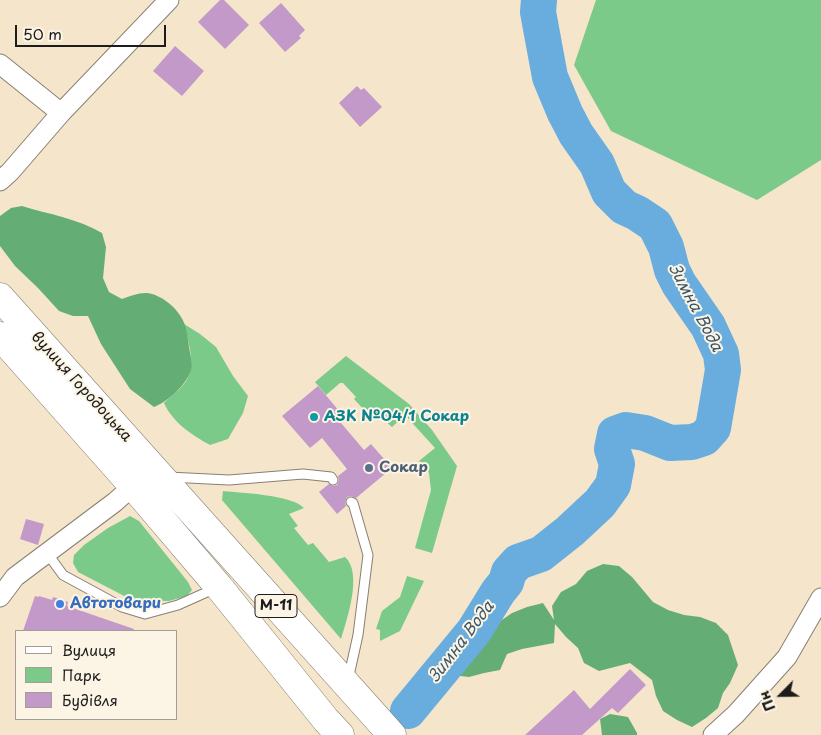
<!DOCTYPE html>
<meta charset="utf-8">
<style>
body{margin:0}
#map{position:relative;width:821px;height:735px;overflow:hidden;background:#f5e5ca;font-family:"Playpen Sans",sans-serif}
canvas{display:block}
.legend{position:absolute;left:15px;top:630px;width:162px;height:90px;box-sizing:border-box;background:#fcf5e5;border:1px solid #a29e95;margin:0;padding:6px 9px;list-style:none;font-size:15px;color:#1c1c1c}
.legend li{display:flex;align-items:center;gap:10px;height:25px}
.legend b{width:25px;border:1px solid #a29e95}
.north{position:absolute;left:756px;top:670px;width:50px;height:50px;-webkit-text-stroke:4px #fcf5e5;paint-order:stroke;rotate:247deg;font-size:14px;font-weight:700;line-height:20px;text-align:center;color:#1c1c1c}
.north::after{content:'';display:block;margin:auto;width:18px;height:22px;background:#1c1c1c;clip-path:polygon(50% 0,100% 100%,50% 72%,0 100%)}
.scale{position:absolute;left:15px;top:25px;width:151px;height:22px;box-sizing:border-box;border:2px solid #1c1c1c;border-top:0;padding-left:6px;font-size:15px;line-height:18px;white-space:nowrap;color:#1c1c1c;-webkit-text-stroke:4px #fcf5e5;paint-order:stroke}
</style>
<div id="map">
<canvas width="821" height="735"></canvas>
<ul class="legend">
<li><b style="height:6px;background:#fff"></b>Вулиця</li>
<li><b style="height:14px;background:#7bca8a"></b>Парк</li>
<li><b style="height:14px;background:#c299c8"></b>Будівля</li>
</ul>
<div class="north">Пн</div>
<div class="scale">50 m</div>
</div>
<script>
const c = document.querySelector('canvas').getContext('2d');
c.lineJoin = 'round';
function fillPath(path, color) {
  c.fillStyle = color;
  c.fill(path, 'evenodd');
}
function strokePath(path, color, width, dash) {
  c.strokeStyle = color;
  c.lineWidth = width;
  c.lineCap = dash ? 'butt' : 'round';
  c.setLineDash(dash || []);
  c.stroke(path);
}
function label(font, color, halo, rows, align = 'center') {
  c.font = font + ' "Playpen Sans",sans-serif';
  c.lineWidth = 4;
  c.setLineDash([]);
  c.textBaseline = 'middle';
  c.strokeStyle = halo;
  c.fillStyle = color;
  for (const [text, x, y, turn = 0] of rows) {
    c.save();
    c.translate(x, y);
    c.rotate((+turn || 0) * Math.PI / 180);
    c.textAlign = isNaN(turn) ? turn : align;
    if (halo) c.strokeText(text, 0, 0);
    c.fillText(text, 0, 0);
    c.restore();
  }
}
fillPath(new Path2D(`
 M596 0H821V160L757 200 611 131 574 65Z
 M184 324 200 334 216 347 233 376 248 396 243 413 228 439 210 445C192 435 173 423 164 403 171 396 181 389 186 381 197 364 188 342 184 324Z
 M346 356 409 404 432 430 457 466 432 553 415 548 431 490 429 473 419 461 435 448 405 415 392 427 385 421 368 414 354 399 356 397 343 383H340L326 395 315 382Z
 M223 491C243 493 292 495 304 508L289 514 298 526 294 528 308 545 313 543 329 562 345 557C363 573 347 619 341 639L222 500Z
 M130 516 139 521 188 582 192 590 187 596 169 601 132 600 78 572 73 563 74 555 84 545 108 528Z
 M407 576 424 581 400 631 380 641V630L376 629 382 611 400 597Z`), '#7bca8a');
fillPath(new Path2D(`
 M22 206C48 214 79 219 102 233L106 247 103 278 109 292 122 299C131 296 143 291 152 294 166 298 180 311 185 325 187 332 188 340 189 347 190 354 193 363 191 370 186 385 169 401 154 407L130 389 101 344 88 316H73L59 311 38 288 15 266 0 246V216L11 208Z
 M603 564 619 566 632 577 653 602 668 610 684 615 700 617 716 623 728 635 738 665 730 683 723 693 718 708 706 718 692 727 677 720 663 711 656 696 652 680 630 663 599 671 584 663 578 648 566 637 555 624 554 643 522 649 507 654 500 670 484 673 469 677 452 675 440 663 438 647 452 640 468 637 499 622 512 613 527 607 543 603 554 620 552 606 561 592 576 584 587 571Z
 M610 714 628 717 637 733V735H602L600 719Z`), '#64ae76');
strokePath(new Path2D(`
 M408 711 474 631 498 592 506 582 509 572 518 562 541 554 570 531 600 503 613 485 617 464 612 449 615 434 626 430 645 433 670 443 692 442 704 438 713 428 723 370 721 354 708 326 679 284 672 270 666 247 655 225 637 213 624 207 609 192 597 164 576 134 565 113 550 77 538 12 539 0`), '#69adde', 36);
fillPath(new Path2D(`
 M220 0H224L249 25 225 49 198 22Z
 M281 3 305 30 299 36 301 38 285 52 259 23Z
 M175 46 204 71 182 96 153 71Z
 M357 86 361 90 364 88 382 107 360 127 339 103Z
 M318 386 346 419 341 423 364 450 371 444 392 468 356 498 351 496 347 497 345 502 346 506 337 514 319 492 329 484 333 486 337 485 339 480 338 476 347 469 322 438 310 448 282 416Z
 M26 519 44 524 38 545 20 539Z
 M35 596 39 597V596L52 600 53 597 68 602 67 606 134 629 133 631H23Z
 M630 669 646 685 618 713 612 708 582 735H525L574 690 590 709Z`), '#c299c8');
const lane = new Path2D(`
 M168 477 229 480 303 474 331 477 333 480
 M47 553 63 575 122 607 145 614 178 605 216 588
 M348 680 358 635 368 555 353 503 351 502`);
const street = new Path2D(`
 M0 64 61 113
 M0 181 10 172 61 113 169 0
 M0 597 15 577 115 502 133 486
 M713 735 736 714 787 657 821 598`);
const highway = new Path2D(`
 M0 297 392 735
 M0 336 133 486 219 587 326 720 340 735`);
strokePath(lane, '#888073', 11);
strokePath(street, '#888073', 21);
strokePath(highway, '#888073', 29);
strokePath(lane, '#fff', 9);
strokePath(street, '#fff', 19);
strokePath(highway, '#fff', 28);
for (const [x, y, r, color] of [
 [314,417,5,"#0f9aa8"],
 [369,468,5,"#5c6f8a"],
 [60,604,5,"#3f7fe0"]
]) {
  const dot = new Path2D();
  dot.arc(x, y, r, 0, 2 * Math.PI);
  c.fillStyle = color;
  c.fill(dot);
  strokePath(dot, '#fcf5e5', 2);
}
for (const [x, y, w] of [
 [276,606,42]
]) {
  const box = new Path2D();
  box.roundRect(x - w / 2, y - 11.5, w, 23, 4);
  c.fillStyle = '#fcf5e5';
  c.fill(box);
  strokePath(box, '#1c1c1c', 1);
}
label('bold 14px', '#1c1c1c', null, [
 ["М-11",276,606]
]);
label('15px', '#1c1c1c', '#fcf5e5', [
 ["вулиця Городоцька",81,387,48]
]);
label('bold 15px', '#0d838f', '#fcf5e5', [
 ["АЗК №04/1 Сокар",324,417]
], 'left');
label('bold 15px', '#4e5e75', '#fcf5e5', [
 ["Сокар",379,468]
], 'left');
label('bold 15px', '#366cbe', '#fcf5e5', [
 ["Автотовари",70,604]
], 'left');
label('italic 16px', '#3b566a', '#fcf5e5', [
 ["Зимна Вода",695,308,62],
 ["Зимна Вода",462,642,-53]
]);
</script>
